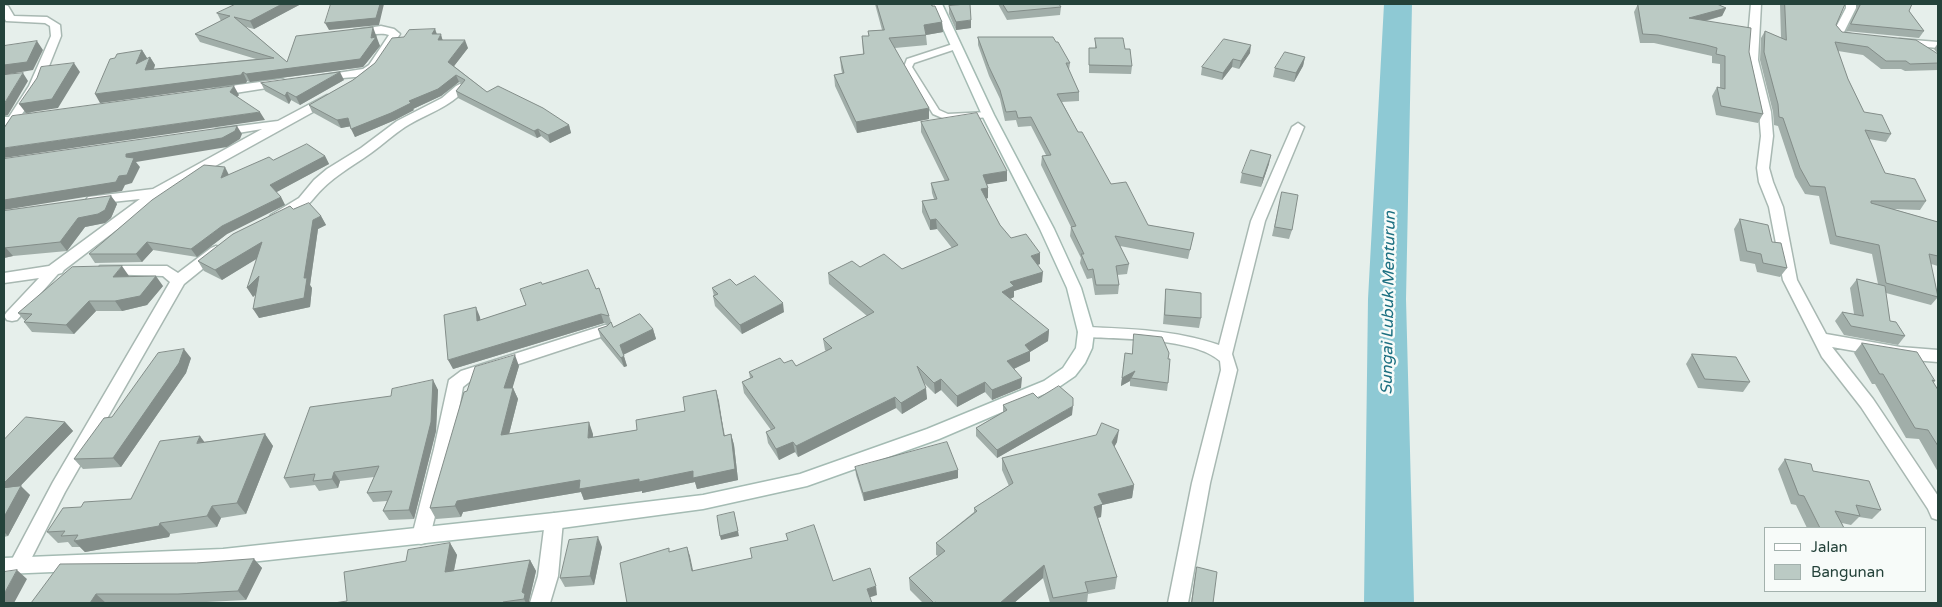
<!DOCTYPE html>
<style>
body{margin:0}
#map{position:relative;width:1942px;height:607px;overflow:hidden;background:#e6efeb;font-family:"Varela Round",sans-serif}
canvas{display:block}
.frame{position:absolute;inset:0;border:5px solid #24423a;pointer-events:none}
.legend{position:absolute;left:1764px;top:527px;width:162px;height:65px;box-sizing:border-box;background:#f7fbf9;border:1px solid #a3b1ad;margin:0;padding:6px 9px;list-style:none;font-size:15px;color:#24423a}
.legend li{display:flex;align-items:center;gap:10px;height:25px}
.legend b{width:25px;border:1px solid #a3b1ad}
</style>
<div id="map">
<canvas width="1942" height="607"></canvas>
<div class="frame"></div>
<ul class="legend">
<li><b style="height:6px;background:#fff"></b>Jalan</li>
<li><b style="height:14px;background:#bbcac4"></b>Bangunan</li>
</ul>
</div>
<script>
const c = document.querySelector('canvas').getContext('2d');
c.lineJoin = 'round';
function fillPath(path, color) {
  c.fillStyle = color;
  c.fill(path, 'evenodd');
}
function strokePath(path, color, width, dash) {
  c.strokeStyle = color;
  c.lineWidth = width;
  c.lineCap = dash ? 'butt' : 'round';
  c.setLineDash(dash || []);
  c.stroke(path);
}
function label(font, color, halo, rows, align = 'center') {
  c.font = font + ' "Varela Round",sans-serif';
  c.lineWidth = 5;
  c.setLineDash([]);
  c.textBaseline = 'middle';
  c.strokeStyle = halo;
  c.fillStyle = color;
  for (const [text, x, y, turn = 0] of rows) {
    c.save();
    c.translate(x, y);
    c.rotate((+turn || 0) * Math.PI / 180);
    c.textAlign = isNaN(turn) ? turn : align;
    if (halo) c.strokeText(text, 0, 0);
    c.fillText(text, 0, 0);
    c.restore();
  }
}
fillPath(new Path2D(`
 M1384 4H1412L1406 299 1414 603H1364L1368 299Z`), '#8ec9d4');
const lane = new Path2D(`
 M956 43 959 44V48L914 63 912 67 939 110 948 114 988 112 991 113V117L947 120 933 114 904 67 907 59Z`);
const street = new Path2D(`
 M1751 4H1761L1758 60 1771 112 1773 136 1769 168 1773 182 1783 207 1797 280 1826 334 1900 347 1938 350V362L1900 359 1832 347 1873 399 1938 496V520L1932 518 1928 509 1861 407 1822 357 1783 280 1769 207 1759 182 1757 168 1761 136 1759 112 1746 60Z
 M1846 4H1856V8L1844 32 1856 36 1857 38 1852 41 1837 38 1833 33 1846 8Z
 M4 5 8 6 14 16 47 17 60 25 61 36 41 86 22 114 29 113 35 117 33 120 17 123 8 136 4 137V117H9L29 86 51 36 50 26 45 23 6 21 4 17Z
 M381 26 394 29 400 34 377 69 367 76 318 80 316 78 318 76 363 69 369 65 389 35C377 30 358 41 349 33L354 30Z
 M1900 39 1938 42V48L1896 44 1894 42 1896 40Z
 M282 79 286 81 288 83 286 85 216 96 210 92 216 88Z
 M460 84 466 88C450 108 425 114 405 127 393 135 382 145 371 153 350 168 330 178 314 198 306 208 284 224 271 221L269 218 271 215 299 198 314 180 327 169 361 148 397 121 442 98 456 86Z
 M327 95 331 96 333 99 331 102 161 196 64 270 62 273 58 274 17 320 12 321 7 320 4 316 7 312 39 278 4 283V273L49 266 140 199 93 204 88 203 86 200 88 197 153 189 262 129 220 136 214 132 216 129 278 121Z
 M1298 123 1304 127 1265 221 1232 354 1237 370 1210 483 1188 603H1168L1192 483 1221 370 1220 361C1195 338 1120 339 1086 337L1081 336 1078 332 1081 328 1086 327C1131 329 1176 330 1219 345L1251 221 1292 127Z
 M216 246 221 248 223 251 221 254 184 284 65 492 25 571 18 573 11 571 9 565 53 482 170 282 163 276 105 274 100 272 98 269 100 266H167L178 273 211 248Z
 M605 325 610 326 613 330 610 334 473 379 463 387 452 449 430 536 428 542 421 544 414 542 412 536 434 449 449 380 461 371Z
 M554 513 560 516 563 521 558 576 550 603H530L538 576 545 521 548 516Z`);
const secondary = new Path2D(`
 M932 4H942L994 115 1054 229 1081 288 1094 332 1092 348 1085 363 1075 376 1056 389 939 439 807 486 703 509 554 529 223 565 4 574V558L223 549 554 513 703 495 800 474 927 429 1044 381 1063 368 1076 348 1078 332 1067 288 1040 229 982 115Z`);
strokePath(lane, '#a8b8b2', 3);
strokePath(street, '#a8b8b2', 3);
strokePath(secondary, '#a4bbb3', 3);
fillPath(lane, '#fff');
fillPath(street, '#fff');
fillPath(secondary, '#fff');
fillPath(new Path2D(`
 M301 4 254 29 246 27 287 62 377 35 376 38 380 46 363 67 250 82 247 81 246 83 100 103 115 58 142 50 147 58 146 59 150 57 155 65 154 69 256 59 200 42 195 34 221 21 217 13Z
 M875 4H931L932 6 942 22 943 32 926 35 927 45 895 48 929 119 857 133 835 86 834 75 842 73 841 68 840 57 863 54 862 36H869L868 31 882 30Z
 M998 4H1059L1061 7 1060 15 1007 20Z
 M1638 4 1726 8 1722 16 1706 21 1749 52 1763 114 1758 123 1716 115 1712 96 1717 87 1720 88V64L1712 63V56L1654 43H1640L1634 12Z
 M1780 4H1845L1836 25 1842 32 1938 54V70L1905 71 1901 69H1881L1863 55 1838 51 1848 79 1864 112 1891 134 1886 142 1869 139 1885 173 1926 201 1920 210 1893 209 1938 222V266L1931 264 1938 297 1931 305 1886 293 1890 321 1905 336 1898 345 1844 335 1835 321 1842 312 1854 314 1850 288 1857 279 1878 284 1872 254 1830 244 1819 196 1805 194 1795 177 1778 126 1774 125 1773 112 1760 60 1761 38 1765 31 1781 38Z
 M1856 4H1912L1909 11 1924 31 1919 38 1846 31 1857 9Z
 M949 6 971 28 956 30 949 14Z
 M435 29 437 34 443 40 468 48 454 66 487 92 569 125 571 133 550 143 541 136 537 138 458 98 456 91 462 84 459 82 441 96 413 109 414 110 395 120 355 137 351 126 341 128 312 112 309 105 353 80 375 63 404 37Z
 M978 37 1070 63 1069 70 1079 92V101L1062 102 1078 132 1111 184 1148 225 1194 233 1188 259 1120 246 1129 264 1127 274 1117 275 1119 285 1118 294 1095 295 1092 278 1087 279 1080 263 1081 258 1070 236 1071 227 1041 165 1042 156 1046 155 1031 126 1018 127 1016 120 1005 121 1000 99 989 76 978 45Z
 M1095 38 1132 66 1131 74 1089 73V48H1095Z
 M1938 43V54L1934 49Z
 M1250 53 1239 69 1232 67 1222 80 1201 75 1202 67Z
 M1305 57 1303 66 1294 82 1273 77 1275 68Z
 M344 80 300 105 291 100 289 104 265 91 261 83Z
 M921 122 1007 181 987 184 988 188V198L986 199 1000 225 1011 238 1040 264 1038 265 1042 282 1014 291V297L1010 299 1049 330 1048 341 1030 352V361L1014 369 1021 388 992 400 985 392 957 407 941 390 935 394 924 383 927 399 902 414 896 408 798 457 795 452 779 460 768 443 766 432 771 430 744 393 742 382 750 378 749 372 784 363 796 366 826 351 825 350 823 339 867 316 829 284 828 273 860 267 902 269 952 248 937 229 930 230 922 212V201L934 199 932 193 931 183 945 181 921 132Z
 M325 156 329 164 276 192 281 197 285 205 227 234 197 257 153 250 142 262 95 263 89 254 273 160Z
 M1269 164 1261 187 1240 183 1242 173Z
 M1282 192 1292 230 1289 239 1272 236Z
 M111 196 117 204 111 218 105 223 85 227 67 251 13 256 4 258V211Z
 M293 209 321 216 326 225 318 229 310 285 312 288 310 307 259 318 255 295 253 297 257 258 222 280 204 271 198 261Z
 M1740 219 1772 242 1787 268 1780 277 1757 272 1755 264 1740 261 1734 229Z
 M129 276V277L163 286 147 305 122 311H96L74 334 32 332 24 322 25 321 18 313Z
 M542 284 596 289 599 288 613 327 653 329 656 339 623 354 627 366 624 367 601 339 598 329 607 326 609 325 604 323 453 369 480 317V320L526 305Z
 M736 285 784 312 742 334 715 306 713 296H714L712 288Z
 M1166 289 1201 318 1199 328 1163 324 1165 299Z
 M1862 343 1935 381 1933 383 1938 390V472L1919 439 1906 438 1875 384H1872L1854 353Z
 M1125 353 1168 359V383L1167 391 1130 386V381L1121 386Z
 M1692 354 1750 382 1743 392 1698 388 1686 364Z
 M191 358 186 373 121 467 83 469 74 459 112 417Z
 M519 366 512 388H513L518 399 509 434H593V437L637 430 685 411 716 390 725 436 731 434 734 445 738 480 697 489 695 482 642 493V491L584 500 581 492 463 512 461 517 436 519 430 508 467 391Z
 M433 380 438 390 436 431 414 519 389 520 383 511 387 501 373 502 367 493 374 477 340 481 338 488 319 491 315 485 290 488 284 478 391 396Z
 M1038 398 1072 415 997 458 976 436V428L1003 412V405Z
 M65 422 73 431 20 486 30 495 8 536 4 537V440Z
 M265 434 273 446 246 514 221 518 217 527 170 534 169 537 85 552 80 547H72L68 542 58 543 47 532 81 507 131 499 204 442Z
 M1117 442 1114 447 1134 485 1132 498 1102 505 1101 517 1098 518 1117 577 1115 589 1088 594 1087 603H1050L1043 578 1014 603H923L910 590 909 578 938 556 936 555V543L974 512V508L1009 486 1002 470V458Z
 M1785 459 1813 471 1881 510 1872 519 1859 517 1851 525 1842 523 1844 528H1807L1796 505 1791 504 1778 469Z
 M855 467 958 470V478L864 501 856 475Z
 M450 543 457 555 454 571 530 560 536 571 529 601 530 603H334L347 601 406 561Z
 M602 547 594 585 565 587 560 578Z
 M254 559 262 568 246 600 187 603H31L196 563Z
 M1197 567 1213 603H1191L1195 576Z`), '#a1aea9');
fillPath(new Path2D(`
 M282 4H301L254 29 250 21Z
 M380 4H384L379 25 329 30 325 23Z
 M1726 8 1722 16 1685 26 1689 18Z
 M971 20V28L956 30V22Z
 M942 22 943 32 926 35 924 25Z
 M373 27 380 46 363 67 250 82 246 74 371 38Z
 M435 29 437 36 432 34Z
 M441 34 443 42 438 40Z
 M465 40 468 48 451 70 448 62Z
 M37 41 43 50 33 70 4 75V65Z
 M1251 45 1250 53 1239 69 1241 61Z
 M142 50 147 58 141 73 136 64Z
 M150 57 155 65 150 78 145 70Z
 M1305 57 1303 66 1294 82 1296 73Z
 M1233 59 1232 67 1222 80 1223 73Z
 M74 63 80 72 58 108 26 113 19 104Z
 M243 72 247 81 246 83 100 103 95 94Z
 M340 72 344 80 300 105 296 97Z
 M23 73 28 81 8 115 4 116V104Z
 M456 75 459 82 441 96 413 109 414 110 395 120 355 137 351 129 409 101Z
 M234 86 239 95 235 100 230 92Z
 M287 92 291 100 289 104 285 96Z
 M929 108V119L857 133 856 122Z
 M260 112 265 120 4 158V148Z
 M348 118 352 126 341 128 337 120Z
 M569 125 571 133 550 143 548 135Z
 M237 126 242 134 240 139 227 147 136 162 140 167 132 183 125 185 122 191 4 210V200L126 157V154Z
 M538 129 541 136 537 138 534 131Z
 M1271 155 1269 164 1261 187 1263 178Z
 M325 156 329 164 275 193 270 185Z
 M225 167 229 175 221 178Z
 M1007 171V181L983 185V175Z
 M988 188V198L981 199V189Z
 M111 196 117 204 111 218 105 223 85 227 67 251 60 242 78 218Z
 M281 197 285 205 227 234 197 257 191 249 222 226Z
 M321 216 326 225 318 229 310 285 312 288 310 307 259 318 253 309 313 220Z
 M936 219 937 229 930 230V220Z
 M147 242 153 250 142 262 136 254Z
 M262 242 268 252 222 280 215 270Z
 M4 248H6L13 256 4 258Z
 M1040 253V264L1031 267V256Z
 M122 266 129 276 120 286 113 277Z
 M1043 272 1042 282 1014 291V297L1002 303V292L1010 282Z
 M156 276 163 286 147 305 122 311 115 301Z
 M259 276 265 285 253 297 247 288Z
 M89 301 96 311 74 334 66 325Z
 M783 303 784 312 742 334 740 325Z
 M476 307 480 317 482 331 477 321Z
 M601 314 604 323 453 369 448 360Z
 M653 329 656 339 623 355 620 345Z
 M1049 330 1048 341 1030 352V361L1007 372V361L1025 345Z
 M184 349 191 358 186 373 121 467 113 458Z
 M515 355 519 366 509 400 504 388Z
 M624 356 627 366 624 367 621 358Z
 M1135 371 1131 378 1130 381 1121 386 1122 378Z
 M1022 378 1021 388 992 400V390Z
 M941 379V390L935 394 934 383Z
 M433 380 438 390 436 431 414 519 409 510Z
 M985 382V392L957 407V396Z
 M513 388 518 399 506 446 501 435Z
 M926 388 927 399 902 414 901 403Z
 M716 390 719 401 726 447 724 436Z
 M895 397 896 408 798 457 796 446Z
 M1073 406 1072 415 997 458V450Z
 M65 422 73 431 8 499 4 495V483Z
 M589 422 593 434 592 449 588 438Z
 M1119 430 1117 442 1110 454 1112 442Z
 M265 434 273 446 246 514 237 503Z
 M731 434 734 445 738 480 697 489 695 482 642 493V491L584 500 581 492 463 512 461 517 455 506 457 501Z
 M200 436 209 448 197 443Z
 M793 442 795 452 779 460 776 449Z
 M958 470V478L864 501 863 493Z
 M334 472 340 481 338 488 332 479Z
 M1134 485 1132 498 1102 505 1101 517 1093 519 1094 507 1098 494Z
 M21 486 30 495 8 536 4 532V517Z
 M212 506 221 518 217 527 207 516Z
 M734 512 739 536 721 540 720 536Z
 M160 523 170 534 169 537 85 552 74 541Z
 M598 537 602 547 594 585 590 576Z
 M450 543 457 555 451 584 445 572Z
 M687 547 690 556 695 580 692 571Z
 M254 559 262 568 246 600 238 591Z
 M530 560 536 571 529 601 530 603H526L524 599 522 592Z
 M1044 565 1043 578 1014 603H1000Z
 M17 570 27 579 14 603H4V594Z
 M876 586 877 595 868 598 867 589Z
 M96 594 106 603H90Z`), '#838d89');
const building = new Path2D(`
 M236 4H282L250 21 234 17 287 62 296 36 373 27 371 38 376 37 360 59 246 74 243 72 241 75 95 94 110 59 115 58 117 54 142 50 136 64 150 57 145 70 274 58 195 34 230 16 217 13Z
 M331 4H380L376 18 325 23Z
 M877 4H931L932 6H935L942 22 924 25 926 35 889 38 929 108 856 122 834 75 844 73 840 57 864 54 862 36H869L868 31 884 30Z
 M966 4H970L971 20 956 22 949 6Z
 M1003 4H1059L1061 7 1008 12Z
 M1638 4H1717L1726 8 1689 18 1751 28 1749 52 1763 114 1721 106 1717 87 1725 89V56L1716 54 1717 48 1706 45 1658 35 1643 34Z
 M1785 4H1845L1836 25 1842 32 1916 40 1938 54V63L1910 64 1906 61H1886L1868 47 1835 42 1848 79 1864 112 1882 115 1891 134 1865 130 1885 173 1915 179 1926 201H1871V203L1938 222V256L1929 254 1938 297 1886 283 1879 245 1836 236 1825 187 1810 186 1800 168 1783 118 1779 117 1778 104 1764 52 1765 31 1786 40Z
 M1861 4H1912L1909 11 1924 31 1851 24Z
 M435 29 432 34H441L438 40H465L448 62 487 92 498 86 543 108 569 125 548 135 538 129 534 131 456 91 465 80 456 75 438 89 409 101 411 103 391 113 351 129 348 118 337 120 309 105 353 80 375 63 392 38 404 37 409 30Z
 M978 37H1053L1056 42H1058L1070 63H1066L1079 92 1057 94 1078 132H1082L1111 184 1126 182 1148 225 1194 233 1190 250 1115 236 1129 264 1116 266 1119 285H1096L1093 269 1088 270 1081 254H1084L1071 227 1076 226 1042 156 1051 155 1031 117 1018 118 1016 111 1006 112 1000 90 989 67Z
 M1095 38H1123L1125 49H1130L1132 66 1089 65V48H1096Z
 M1224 39 1251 45 1241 61 1233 59 1223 73 1202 67Z
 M37 41 27 62 4 65V46Z
 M1285 52 1305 57 1296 73 1275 68Z
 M74 63 52 99 19 104 37 78 41 67Z
 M340 72 296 97 287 92 285 96 261 83Z
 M23 73 4 104V75Z
 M234 86 230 92 260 112 4 148V128L12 116Z
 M977 113 1007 171 983 175 988 188 981 189 1000 225 1011 238 1026 234 1040 253 1031 256 1043 272 1010 282 1014 286 1002 292 1049 330 1025 345 1030 351 1007 361 1022 378 992 390 985 382 957 396 941 379 934 383 917 366 926 388 901 403 895 397 796 446 793 442 776 449 766 432 775 428 742 382 753 377 749 372 780 358 784 363 792 360 796 366 832 348 823 339 874 312 828 273 852 261 860 267 884 254 902 269 958 245 936 219 930 220 922 201 937 199 931 183 949 180 921 122Z
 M237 126 235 131 222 138 126 154V157L134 158 127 175 119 176 116 182 4 200V159Z
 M307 144 325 156 270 185 281 197 222 226 191 249 147 242 136 254H89L152 200 204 165 225 167 221 178 269 157 273 160Z
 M1251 150 1271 155 1263 178 1242 173Z
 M1282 192 1298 195 1292 230 1275 227Z
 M111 196 105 210 98 214 78 218 60 242 4 248V211Z
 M309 203 321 216 313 220 304 278H307L304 298 253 309 259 276 247 288 262 242 215 270 198 261 233 234 290 206 293 209Z
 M1740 219 1768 225 1772 242 1781 243 1787 268 1763 263 1761 254 1747 251Z
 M122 266 113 277 156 276 140 296 115 301H89L66 325 24 322 32 314 18 313 72 267Z
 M588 270 596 289 599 288 609 316 601 314 448 360 444 315 476 307 477 321 526 305 520 289 541 282 542 284Z
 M755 276 783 303 740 325 713 296 718 294 712 288 730 279 736 285Z
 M1857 279 1885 286 1890 321 1896 322 1905 336 1851 326 1842 312 1863 316Z
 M1166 289 1201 293V318L1165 315Z
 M640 314 653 329 620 345 624 356 621 358 598 329 607 326 611 322 613 327Z
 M1134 334 1162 337 1169 353 1168 359H1170L1168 383 1131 378 1135 371 1122 378 1125 353 1132 354Z
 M1862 343 1917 352 1935 381 1932 380 1938 390V446L1928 430 1915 428 1883 374H1880Z
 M184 349 179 363 113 458 74 459 104 418 112 417 158 353Z
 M1692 354 1736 357 1750 382 1705 379Z
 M515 355 504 388H513L501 435 589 422 588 438 637 430 636 420 685 411 683 397 716 390 724 436 731 434 735 469 693 478V471L639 482V479L579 489 580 480 457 501 455 506 430 508 464 392 467 391 475 367Z
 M433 380 431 422 409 510 383 511 392 491 367 493 379 466 334 472 332 479 313 481 315 474 284 478 310 407 391 396 392 389Z
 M1059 386 1073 398V406L997 450 976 428 1007 410 1003 405 1033 393 1038 398Z
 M26 417 65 422 4 483V440Z
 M1102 423 1119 430 1112 442 1134 485 1098 494 1103 504 1094 507 1117 577 1085 582 1088 592 1053 598 1044 565 1000 603H935L936 602 934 603 909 578 945 551 936 543 977 511 974 508 1013 483 1002 458 1096 435Z
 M265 434 237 503 212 506 207 516 160 523 159 526 74 541 78 535 61 536 65 531 47 532 63 508 81 507 84 502 131 499 160 441 200 436 197 443Z
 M947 442 958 470 863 493 855 467Z
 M1785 459 1811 464 1813 471 1869 481 1881 510 1856 505 1860 516 1835 511 1844 528H1820L1804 496 1799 495Z
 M21 486 4 517V488Z
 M734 512 738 531 720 536 717 516Z
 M814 525 833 581 870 568 876 586 867 589 872 603H627L620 563 669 548V552L687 547 692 571 752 558 750 548 788 540 786 534Z
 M598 537 590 576 560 578 569 540Z
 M450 543 445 572 530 560 522 592 525 594 524 599 503 602V603H334L347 601 344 572 406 561 408 550Z
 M254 559 238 591 178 594H96L90 603H31L60 564 196 563Z
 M1197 567 1217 572 1213 603H1192Z
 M17 570 4 594V572Z`);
fillPath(building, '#bbcac4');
strokePath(building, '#838d89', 1);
label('italic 16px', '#1c6f80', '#f7fbf9', [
 ["Sungai Lubuk Menturun",1389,303,-89]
]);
</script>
